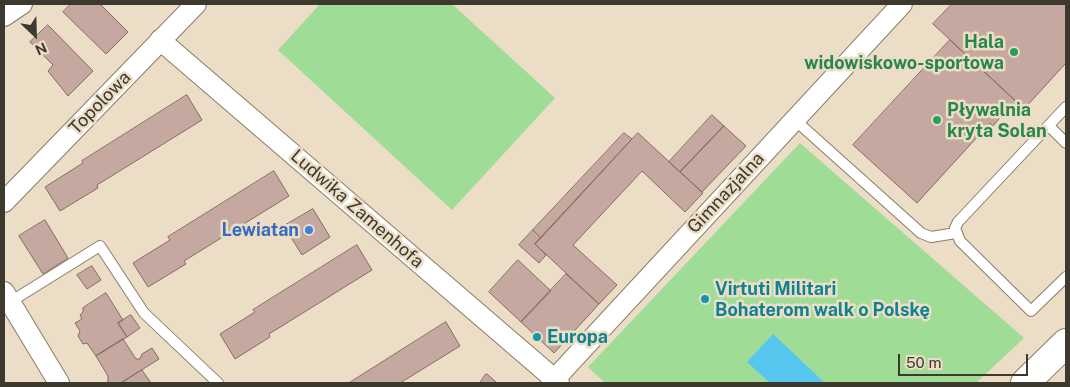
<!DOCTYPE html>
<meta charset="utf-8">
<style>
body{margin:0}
#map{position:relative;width:1070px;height:387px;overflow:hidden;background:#ecddc6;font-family:"Public Sans",sans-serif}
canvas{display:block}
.frame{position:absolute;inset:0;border:5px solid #3e392f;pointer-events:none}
.north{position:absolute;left:10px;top:10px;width:50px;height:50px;-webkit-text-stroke:4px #ecddc6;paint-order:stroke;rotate:156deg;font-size:14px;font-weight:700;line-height:20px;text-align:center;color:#3e392f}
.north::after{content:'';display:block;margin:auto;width:18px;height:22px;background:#3e392f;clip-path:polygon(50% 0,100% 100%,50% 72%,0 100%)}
.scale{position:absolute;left:898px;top:354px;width:130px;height:22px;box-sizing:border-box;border:2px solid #3e392f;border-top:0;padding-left:6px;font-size:15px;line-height:18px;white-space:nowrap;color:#3e392f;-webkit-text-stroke:4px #ecddc6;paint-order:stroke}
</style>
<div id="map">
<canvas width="1070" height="387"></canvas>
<div class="frame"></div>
<div class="north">N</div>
<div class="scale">50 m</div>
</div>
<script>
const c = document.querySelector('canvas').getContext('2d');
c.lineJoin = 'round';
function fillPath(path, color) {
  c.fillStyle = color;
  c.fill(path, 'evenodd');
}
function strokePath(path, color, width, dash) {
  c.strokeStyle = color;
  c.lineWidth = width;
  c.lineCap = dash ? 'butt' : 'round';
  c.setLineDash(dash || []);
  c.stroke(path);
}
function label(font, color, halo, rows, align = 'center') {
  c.font = font + ' "Public Sans",sans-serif';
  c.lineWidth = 5;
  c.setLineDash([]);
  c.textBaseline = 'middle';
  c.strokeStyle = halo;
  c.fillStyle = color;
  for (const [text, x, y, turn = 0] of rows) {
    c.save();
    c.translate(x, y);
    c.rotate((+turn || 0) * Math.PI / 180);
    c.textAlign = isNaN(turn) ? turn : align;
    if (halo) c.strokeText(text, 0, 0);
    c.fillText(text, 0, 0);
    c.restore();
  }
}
fillPath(new Path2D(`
 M320 4H452L555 98 452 210 278 50Z
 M800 143 1024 338 976 383H605L588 367Z`), '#9fdd97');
fillPath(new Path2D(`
 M773 334 825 383H770L747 362Z`), '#57c7ef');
const building = new Path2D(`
 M71 4H100L128 32 106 54 63 12Z
 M952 4H1066V63L1024 109 933 24Z
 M48 25 93 71 68 96 48 71 53 65 30 42Z
 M950 40 1019 104 1008 117 1004 113 993 126 990 123 917 203 853 145Z
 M187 95 202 120 97 185 98 188 60 211 45 187 83 163 82 161Z
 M712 115 724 126 680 172 669 162Z
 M724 126 746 146 702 192 680 172Z
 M624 133 632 139 541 238 533 230Z
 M638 133 703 193 685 212 642 171 573 245 617 285 599 304 535 244Z
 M274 171 289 196 184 261 186 264 148 287 133 263 170 240 168 237Z
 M313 209 330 237 302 255 284 226Z
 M45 220 68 258 43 274 19 236Z
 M533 230 541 238 535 244 546 255 539 263 519 245Z
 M357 245 372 270 269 334 270 337 235 359 220 334 255 312 253 310Z
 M518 260 551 291 521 322 489 292Z
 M92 266 101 280 87 289 77 275Z
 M566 274 599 304 554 353 521 322Z
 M106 293 123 320 118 323 127 337 96 356 87 343 83 344 78 336 80 331 75 323 82 319 80 315 83 312V308Z
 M131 315 140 328 127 337 118 323Z
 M446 322 460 346 400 383H349Z
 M123 339 136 359H140L142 354 152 348 159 359 121 383H108V376L96 356Z
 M142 370 151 383H121Z
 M486 374H487L497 383H480Z`);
fillPath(building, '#c5a9a0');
strokePath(building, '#856b63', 1);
const lane = new Path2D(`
 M1066 107 958 222 955 228 960 241 1031 311 1066 277
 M795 120 921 233 931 237 956 233
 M1049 126 1066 143
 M10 302 100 246 144 313 218 383`);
const street = new Path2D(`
 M4 16 22 4
 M160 40 559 383
 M4 202 196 4
 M4 292 59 383
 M551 383 902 4`);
const secondary = new Path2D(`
 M1025 383 1066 343`);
strokePath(lane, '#897d67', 12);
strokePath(street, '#897d67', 22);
strokePath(secondary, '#897d67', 30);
strokePath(lane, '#fff', 10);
strokePath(street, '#fff', 20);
strokePath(secondary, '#fff', 28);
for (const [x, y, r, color] of [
 [1014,52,5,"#2e9e5b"],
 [937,120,5,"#2e9e5b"],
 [309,230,5,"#3f7fe0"],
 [705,299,5,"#0f9aa8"],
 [537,337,5,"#0f9aa8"]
]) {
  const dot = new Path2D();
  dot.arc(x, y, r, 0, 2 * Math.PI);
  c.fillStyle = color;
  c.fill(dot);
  strokePath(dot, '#ecddc6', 2);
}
label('bold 18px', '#27864d', '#ecddc6', [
 ["Hala",1004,42],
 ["widowiskowo-sportowa",1004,63],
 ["Pływalnia",947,110,"left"],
 ["kryta Solan",947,131,"left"]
], 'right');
label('18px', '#3e392f', '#ecddc6', [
 ["Topolowa",100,103,-46],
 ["Gimnazjalna",726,193,-47],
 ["Ludwika Zamenhofa",357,209,41]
]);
label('bold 18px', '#366cbe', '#ecddc6', [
 ["Lewiatan",299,230]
], 'right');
label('bold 18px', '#0d838f', '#ecddc6', [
 ["Virtuti Militari",715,289],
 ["Bohaterom walk o Polskę",715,310],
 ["Europa",547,337]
], 'left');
</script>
